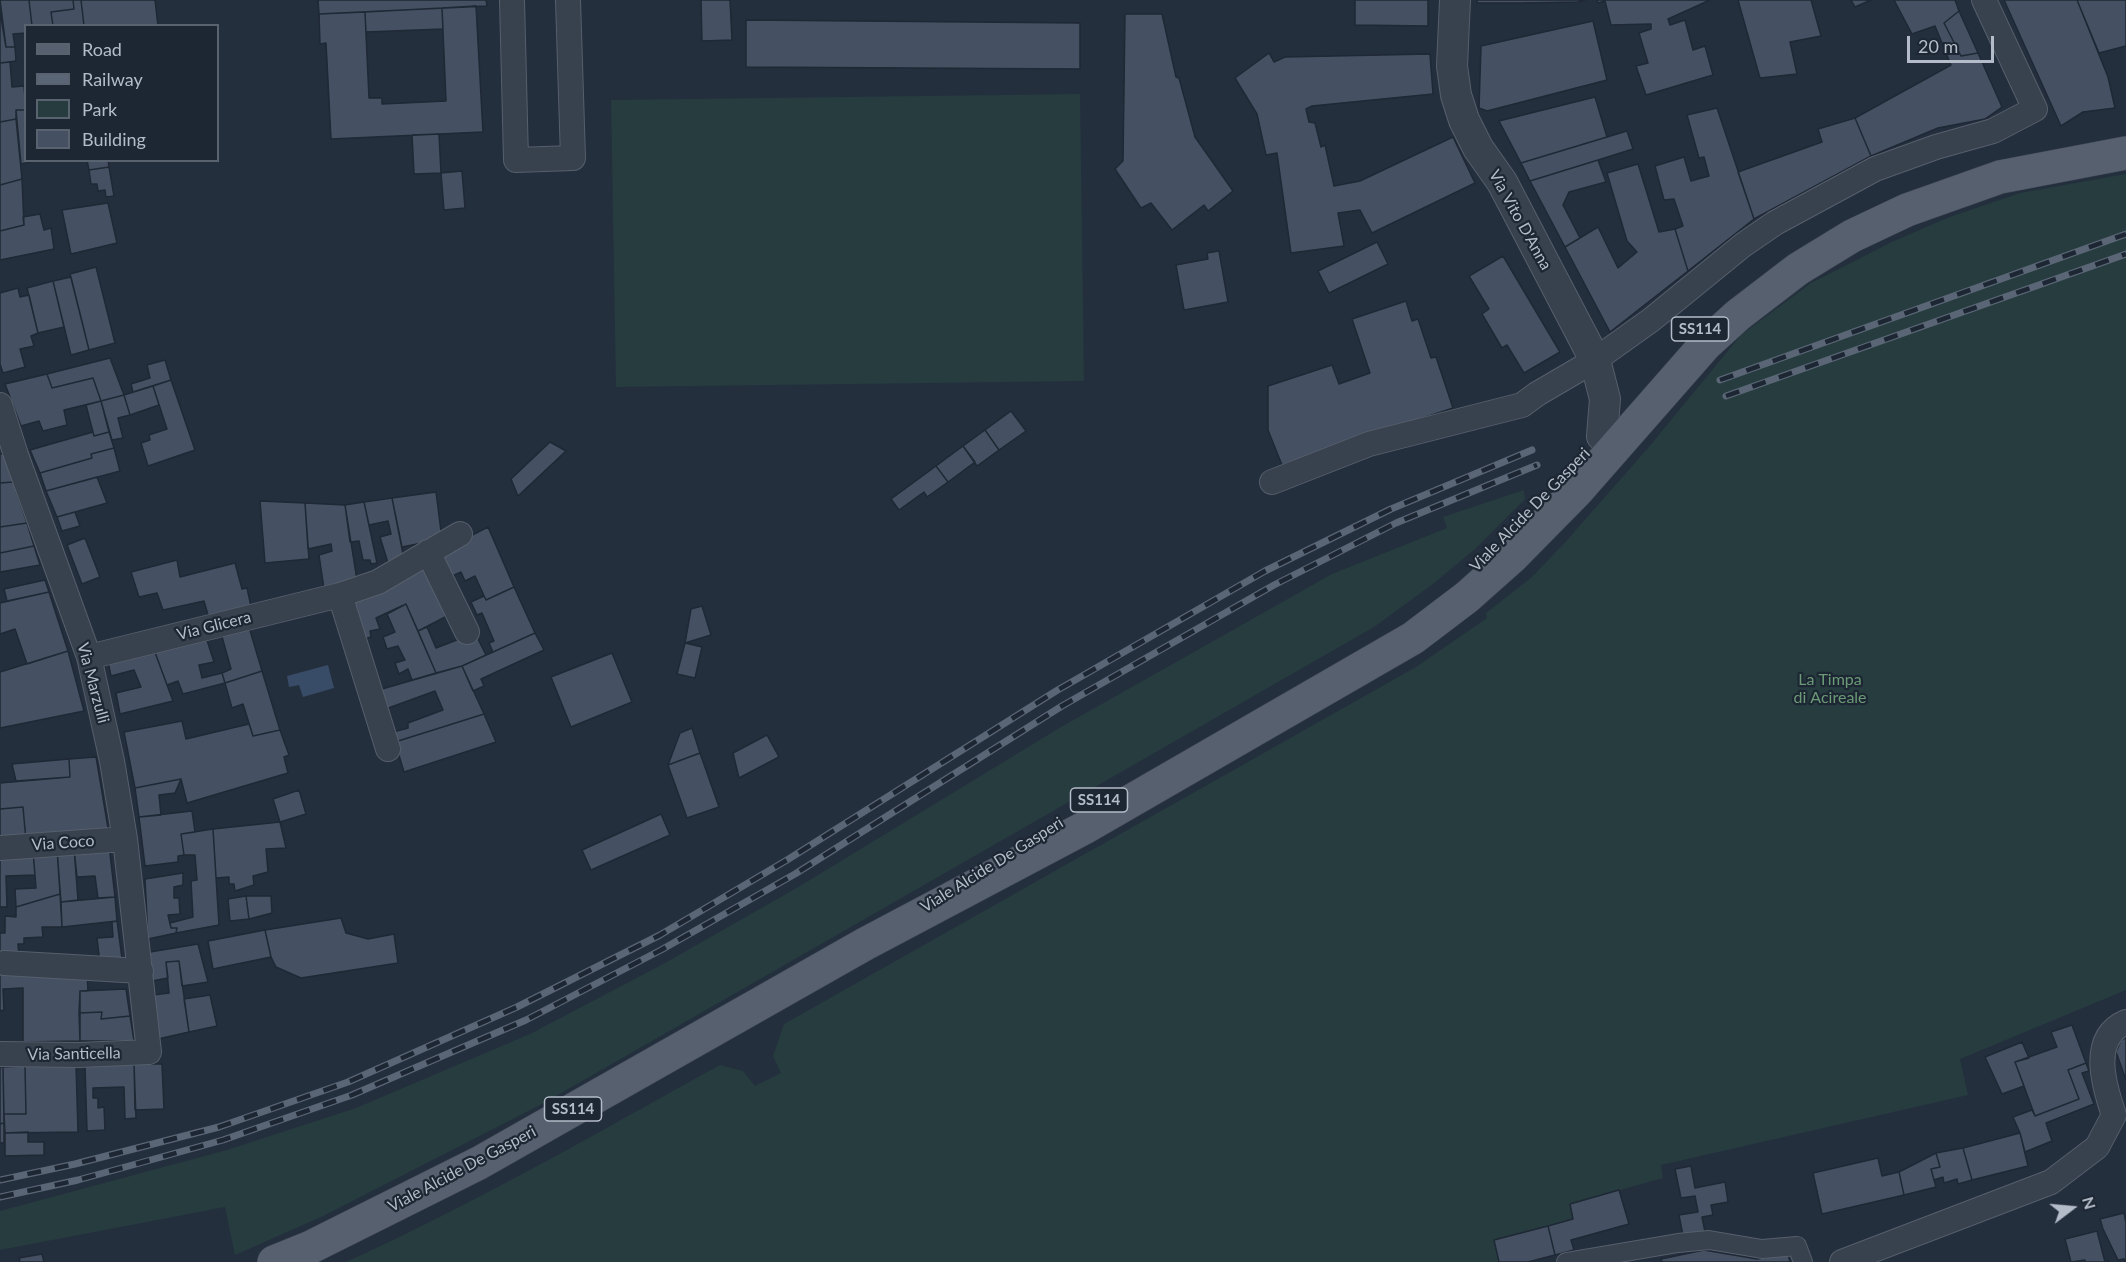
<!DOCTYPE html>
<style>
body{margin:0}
#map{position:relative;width:2126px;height:1262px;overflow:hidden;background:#242f3e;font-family:Lato,sans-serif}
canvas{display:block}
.legend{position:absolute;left:24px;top:24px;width:195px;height:138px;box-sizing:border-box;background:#1d2633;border:2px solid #59626f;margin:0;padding:8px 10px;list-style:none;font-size:18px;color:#b4bcc9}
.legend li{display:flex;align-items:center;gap:12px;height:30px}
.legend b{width:30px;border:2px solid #59626f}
.north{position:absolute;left:2042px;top:1178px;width:60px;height:60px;-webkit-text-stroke:4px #1d2633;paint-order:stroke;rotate:74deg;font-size:16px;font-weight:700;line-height:24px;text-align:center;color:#b4bcc9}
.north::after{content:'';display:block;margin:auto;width:21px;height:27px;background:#b4bcc9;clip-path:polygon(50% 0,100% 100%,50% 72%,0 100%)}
.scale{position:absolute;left:1907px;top:36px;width:87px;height:27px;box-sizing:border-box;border:3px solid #b4bcc9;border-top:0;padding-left:8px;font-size:18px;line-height:21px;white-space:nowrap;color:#b4bcc9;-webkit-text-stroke:4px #1d2633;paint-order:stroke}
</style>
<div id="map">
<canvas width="2126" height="1262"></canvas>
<ul class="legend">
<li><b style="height:8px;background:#56606e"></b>Road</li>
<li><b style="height:8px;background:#5a6575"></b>Railway</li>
<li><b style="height:16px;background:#263c3f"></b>Park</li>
<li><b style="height:16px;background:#455162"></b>Building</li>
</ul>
<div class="north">N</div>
<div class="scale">20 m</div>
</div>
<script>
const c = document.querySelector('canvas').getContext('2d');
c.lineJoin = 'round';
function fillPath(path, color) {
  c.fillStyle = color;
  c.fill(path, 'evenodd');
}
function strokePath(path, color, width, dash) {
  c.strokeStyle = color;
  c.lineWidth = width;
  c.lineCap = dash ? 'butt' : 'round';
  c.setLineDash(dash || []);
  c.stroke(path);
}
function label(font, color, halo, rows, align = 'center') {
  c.font = font + ' Lato,sans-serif';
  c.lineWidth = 4.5;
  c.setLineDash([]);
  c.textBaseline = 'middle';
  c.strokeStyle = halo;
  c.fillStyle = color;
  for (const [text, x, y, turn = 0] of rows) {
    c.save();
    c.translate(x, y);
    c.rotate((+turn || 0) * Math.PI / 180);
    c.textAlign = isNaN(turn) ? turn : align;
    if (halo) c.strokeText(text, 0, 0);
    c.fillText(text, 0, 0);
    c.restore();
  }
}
fillPath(new Path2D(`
 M1080 94 1084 381 616 387 611 100Z
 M2126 174V990L1960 1059 1968 1095 1661 1165 1663 1178 1570 1204 1573 1219 1494 1240 1499 1262H346C474 1204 597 1133 720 1065L743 1071 755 1086 781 1073 773 1056 784 1024 1416 667 1487 618 1486 613 1532 577 1568 539 1648 448 1741 335 1811 283 1892 242 1947 218 2020 193Z
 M1524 490 1525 499 1475 549 1433 584 1374 627 542 1104 323 1216 235 1255 225 1207 0 1250V1211L227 1150 356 1108 530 1034 665 963 800 886 1061 727 1332 574 1447 528 1443 517Z`), '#263c3f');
fillPath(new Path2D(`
 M328 665 334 688 303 697 299 685 289 687 287 676Z`), '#394c67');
const building = new Path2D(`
 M0 0H29L32 26H26V33L13 34 15 47H6Z
 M29 0H73L74 9 51 12 53 26H32Z
 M73 0H81L84 26H53L51 12 74 9Z
 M81 0H155L158 26H84Z
 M318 0H486L487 6 319 14Z
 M701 0H730L732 40 702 41Z
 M1355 0H1428V26L1355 25Z
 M1477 0H1585L1578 2 1521 3H1477Z
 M1597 0H1710L1668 19 1670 25 1685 20 1693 50 1705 46 1713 75 1646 95 1636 66 1648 63 1639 33 1651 29V24L1611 25 1605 1 1598 3Z
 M1738 0H1811L1821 36 1790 42 1797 74 1760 78Z
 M1851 0H1871L1855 7Z
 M1894 0H1955L1959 11 1944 23 1961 56 1978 53 2002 107 1985 119 1938 128 1871 156 1855 118 1951 65 1935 26 1912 34Z
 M2004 0H2077L2108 77 2115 108 2083 112 2061 126Z
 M2077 0H2126V46L2099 53Z
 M476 6 483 132 331 139 326 43 320 44 319 14 365 12 369 98H382V104L446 101 442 8Z
 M442 8 443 29 366 32 365 12Z
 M1959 11 1978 53 1961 56 1944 23Z
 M0 12 6 47H15L16 61 0 63Z
 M1125 14H1162L1176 77 1179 78 1195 137 1233 191 1208 211 1204 205 1172 230 1151 203 1141 208 1115 169 1123 161Z
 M746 20 1080 23V69L746 67Z
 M1593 21 1607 80 1487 111 1479 108 1481 46Z
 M1269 53 1274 62 1285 57 1430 54 1433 94 1312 106 1306 109 1309 122 1315 123 1321 147 1325 145 1334 186 1360 181 1453 137 1475 183 1372 233 1360 210 1338 213 1344 246 1291 253 1277 153 1266 155 1257 114 1235 78Z
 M10 62 12 87 24 86 26 110H16V119L0 122V63Z
 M1595 97 1607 137 1521 163 1499 121Z
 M1717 108 1754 219 1688 271 1675 229 1683 226 1674 199 1664 200 1655 166 1684 157 1691 181 1709 176 1704 157 1699 158 1687 115Z
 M16 110H26V160H39L21 164Z
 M1855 118 1871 156 1754 219 1738 172 1822 142 1818 129Z
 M16 119 22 179 0 185V122Z
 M1627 131 1633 149 1598 160 1530 181 1521 163Z
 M439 134 441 173 414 174 412 135Z
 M87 160H108L109 167 89 170Z
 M1598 160 1606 182 1569 192 1563 205 1580 238 1565 247 1530 181Z
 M1638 164 1659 232 1675 229 1688 271 1610 332 1565 247 1598 227 1618 268 1637 252 1627 241 1607 173Z
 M109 167 114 196 106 197 105 190 98 191 97 184H91L89 170Z
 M462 171 465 208 444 210 441 173Z
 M22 179 24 225 0 231V185Z
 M108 203 117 243 71 254 62 210Z
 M40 214 44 230 51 228 54 249 0 260V231L24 225 23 217Z
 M1377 242 1388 264 1329 293 1318 271Z
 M1219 251 1228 302 1184 310 1176 265 1208 259 1207 253Z
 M1503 256 1560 352 1524 373 1507 345 1502 348 1482 314 1489 309 1469 276Z
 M96 267 115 343 89 350 70 274Z
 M71 277 89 350 71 355 53 281Z
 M53 281 64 327 38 333 27 288Z
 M18 288 20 297 29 295 38 333 31 336 34 346 20 349 25 367 3 373 0 364V293Z
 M1406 301 1412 321 1418 319 1431 358 1436 357 1453 408 1282 465 1268 430V386L1332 365 1339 384 1370 373 1352 319Z
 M110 358 124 395 101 401 93 378 52 388 47 374Z
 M165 360 171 380 133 392 131 384 150 378 147 365Z
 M47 374 52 388 93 378 101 401 64 410 67 425 43 431 39 421 21 426 5 384Z
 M171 380 195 450 148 466 141 443 150 440 149 435 167 429 153 386Z
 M153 386 159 405 130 415 124 395Z
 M124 395 130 415 118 418 123 438 112 440 101 401Z
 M101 401 109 432 94 436 86 405Z
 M1011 411 1026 431 999 450 985 430Z
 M985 430 999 450 977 466 963 446Z
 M93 432 94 436 109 432 114 448 91 454 92 458 40 473 30 450Z
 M550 442 566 451 518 496 511 479Z
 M963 446 975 462 948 482 936 466Z
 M114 448 120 471 46 491 40 473 92 458 91 454Z
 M0 454H4L13 482 0 483Z
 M936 466 948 482 927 497 924 492 899 510 891 499Z
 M97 477 107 503 57 517 46 491Z
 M13 482 27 523 0 527V483Z
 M436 492 442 539 402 547 392 498Z
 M392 498 403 554 388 563 380 537 391 534 388 521 369 525 364 502Z
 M260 501 305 503 309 559 265 563Z
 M364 502 377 563 371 564 370 560H363L359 541 350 542 345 505Z
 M305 503 345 505 357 580 324 589 319 555 332 551 331 544 308 549Z
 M75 512 80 526 62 531 57 517Z
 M27 523 34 546 0 553V527Z
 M488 527 514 587 486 600 475 576 465 581 461 572 450 577 439 552Z
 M85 538 100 577 82 584 67 545Z
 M34 546 40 565 0 572V553Z
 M177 560 180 577 235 563 242 589 247 588 252 611 210 622 204 601 163 610 157 593 139 597 131 572Z
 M425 564 451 614 418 631 406 604 376 618 380 629 370 631 371 637 361 640 348 602Z
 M45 580 49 592 7 601 4 589Z
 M514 587 535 633 493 652 489 643 494 641 482 613 477 615 471 602 484 596 486 600Z
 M49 592 68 651 27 664 15 629 0 634V603Z
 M406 604 436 673 412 680 408 669 399 674 395 663 405 660 398 646 387 649 383 637 395 632 387 614Z
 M702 606 711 635 685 643 691 609Z
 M249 627 262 671 225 683 222 673 231 669 221 633Z
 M427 627 436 648 475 633 486 655 462 666 436 673 418 631Z
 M535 633 544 650 481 679 484 686 473 691 462 666Z
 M206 637 214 662 199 665 202 678 222 673 225 683 183 694 178 681 167 685 153 647Z
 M685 643 702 647 695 678 677 674Z
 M153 647 173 701 120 714 116 693 141 687 134 670 111 676 107 657Z
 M68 651 84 711 0 728V672Z
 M612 653 632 702 571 727 551 677Z
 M462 666 484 714 395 742 393 732 408 728V723L443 710 435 691 383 710 375 691Z
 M262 671 280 730 253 736 243 704 232 708 225 683Z
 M484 714 496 742 404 772 395 742Z
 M182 721 186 739 249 724 253 736 280 730 289 755 284 757 288 773 187 803 181 779 135 788 124 732Z
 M692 728 700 753 668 765 680 733Z
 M767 735 779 757 739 778 733 753Z
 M700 753 719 807 687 818 668 765Z
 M96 757 109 834 26 841 23 807 0 809V783L70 777 69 759Z
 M69 759 70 777 16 781 12 764Z
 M181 779 175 793 159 795 161 815 139 817 135 788Z
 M299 790 306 814 280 822 273 799Z
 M23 807 26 841 0 842V809Z
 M192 811 195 832 181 834 184 855 178 856V862L145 866 139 817Z
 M661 814 670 835 591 870 582 850Z
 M280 822 286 848 266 849 268 872 253 876 254 885 235 891 234 884H229V877L216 878 213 829Z
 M213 829 219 925 176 933 177 928H171L170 923 193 917 191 881 197 880 195 855H184L181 834Z
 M109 845 115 897 98 898 95 876 77 877 74 848Z
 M74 848 78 900 61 902 57 849Z
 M57 849 60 894 16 907 15 889 36 888 33 851Z
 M33 851 35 875 6 876 7 907H0V853Z
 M183 873V885L174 887V898H179L180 914 168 915 171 928H177L176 933 148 939 145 879Z
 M60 894 62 927H42L43 937 24 938V944H18L19 957 0 955V933H5V916L16 917V907Z
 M246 896H271L272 913 249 919Z
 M246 896 249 919 230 921 228 899Z
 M115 897 117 921 62 927 61 902Z
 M341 918 346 933 368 939 394 934 398 963 301 978 276 967 271 957 265 930Z
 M117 921 123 966 100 964 97 938 113 937 112 922Z
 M265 930 271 957 213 969 208 941Z
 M198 944 208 982 182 986 179 961 166 962 168 978 152 981 150 952Z
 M179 961 189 1032 158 1039 153 995 169 993 166 962Z
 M0 968 87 974 88 991H80V1041L23 1042V988L3 989 4 1010 0 1011Z
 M126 989 130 1016 101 1019 102 1012 79 1013 80 991Z
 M210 995 217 1026 189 1032 184 999Z
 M102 1012 101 1019 130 1016 134 1041H80L79 1013Z
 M2072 1025 2086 1063 2068 1070 2079 1099 2035 1116 2015 1062 2057 1047 2051 1032Z
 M2126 1038V1080L2116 1052 2121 1040Z
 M2022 1042 2029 1058 2015 1062 2024 1086 2002 1094 1985 1057Z
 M2086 1063 2089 1071 2082 1073 2094 1104 2046 1123 2052 1141 2025 1152 2020 1133 2013 1117 2032 1110 2035 1116 2079 1099 2068 1070Z
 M134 1064 136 1118 125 1119 124 1087 93 1088V1098H98V1108L104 1107 105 1130 87 1131 85 1066Z
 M134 1064H162L164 1109 135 1110Z
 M76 1065 78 1132 5 1133 4 1114H26L25 1066Z
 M25 1066 26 1114H4L3 1067Z
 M0 1067H3L4 1123 0 1124Z
 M4 1123V1143H0V1124Z
 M28 1132V1142H44V1155L5 1156V1133Z
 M2020 1133 2028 1166 1972 1180 1963 1148Z
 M1963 1148 1972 1180 1958 1184 1957 1179 1944 1183 1943 1177 1934 1180 1931 1169 1940 1167 1936 1153Z
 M1936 1153 1940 1167 1931 1169 1936 1187 1904 1195 1899 1172Z
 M1878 1158 1882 1176 1899 1172 1904 1195 1822 1214 1813 1173Z
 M1691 1166 1695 1188 1725 1182 1728 1202 1711 1205 1713 1215 1702 1217 1705 1232 1683 1236 1679 1215 1698 1212 1695 1196 1681 1198 1675 1169Z
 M1619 1190 1629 1224 1571 1240 1574 1250 1555 1255 1548 1226 1573 1219 1570 1204Z
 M2124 1213 2126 1223V1262L2124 1259 2118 1260 2103 1229 2100 1219Z
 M1548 1226 1555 1255 1528 1262H1499L1494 1240Z
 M2097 1231 2105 1262 2108 1260 2109 1262H2085V1260L2071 1262 2065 1239Z
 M1704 1250 1757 1259 1788 1254 1790 1262H1662L1661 1259Z
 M42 1254 44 1262H20L19 1258Z`);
fillPath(building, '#455162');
strokePath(building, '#1f2835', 1.5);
const pedestrian = new Path2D(`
 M1566 1262 1678 1243 1709 1240 1762 1249 1797 1246 1803 1262`);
const minor = new Path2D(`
 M512 0 516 160 573 158 568 0
 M0 405 16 455 89 657 112 761 125 839 149 1052 79 1055 0 1054
 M1272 482 1369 444 1522 405 1537 394 1595 360 1651 320 1743 245 1775 223 1875 169 1936 147 1993 131 2035 109 1984 0
 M428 552 467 632
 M340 595 388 749
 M89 657 340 595 378 582 460 534
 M0 848 125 839
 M4 963 141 971
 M2114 1115C2104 1086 2089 1038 2126 1022
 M1842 1262 2051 1182 2097 1147 2114 1115`);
const tertiary = new Path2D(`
 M1455 0 1452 66 1456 95 1464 120 1478 148 1502 182 1595 360 1605 399 1602 436`);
const primary = new Path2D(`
 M274 1262 311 1247 479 1163 865 944 1084 828 1413 638 1467 597 1512 557 1576 492 1705 345 1738 315 1798 269 1852 236 1907 210 2000 177 2126 153`);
strokePath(pedestrian, '#565f6c', 20);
strokePath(minor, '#565f6c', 26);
strokePath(tertiary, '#565f6c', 32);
strokePath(primary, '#414a57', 34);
strokePath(pedestrian, '#38414e', 18);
strokePath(minor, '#38414e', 24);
strokePath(tertiary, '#38414e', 30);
strokePath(primary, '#56606e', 33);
const rail = new Path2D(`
 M1720 380 2126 234
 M1726 396 2126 254
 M0 1180 75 1164 219 1127 348 1082 517 1007 660 935 787 860 1056 691 1265 571 1391 509 1532 450
 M0 1197 78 1180 223 1140 352 1095 526 1020 661 950 795 874 1062 706 1274 585 1396 523 1537 465`);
strokePath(rail, '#5a6575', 7);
strokePath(rail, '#1d2633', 4.5, [14]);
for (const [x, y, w] of [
 [1700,329,57],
 [1099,800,57],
 [573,1109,57]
]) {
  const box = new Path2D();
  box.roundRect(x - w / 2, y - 12, w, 24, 4.5);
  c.fillStyle = '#1d2633';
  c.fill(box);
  strokePath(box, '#b4bcc9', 1.5);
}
label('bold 15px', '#b4bcc9', null, [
 ["SS114",1700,329],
 ["SS114",1099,800],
 ["SS114",573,1109]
]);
label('16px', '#b4bcc9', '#1d2633', [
 ["Via Vito D'Anna",1520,220,61],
 ["Viale Alcide De Gasperi",1530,510,-46],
 ["Via Glicera",214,626,-14],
 ["Via Marzulli",93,683,75],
 ["Via Coco",63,843,-4],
 ["Viale Alcide De Gasperi",992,865,-32],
 ["Via Santicella",74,1054,-1],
 ["Viale Alcide De Gasperi",462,1169,-28]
]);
label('16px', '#6b9a76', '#1d2633', [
 ["La Timpa",1830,680],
 ["di Acireale",1830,698]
]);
</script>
